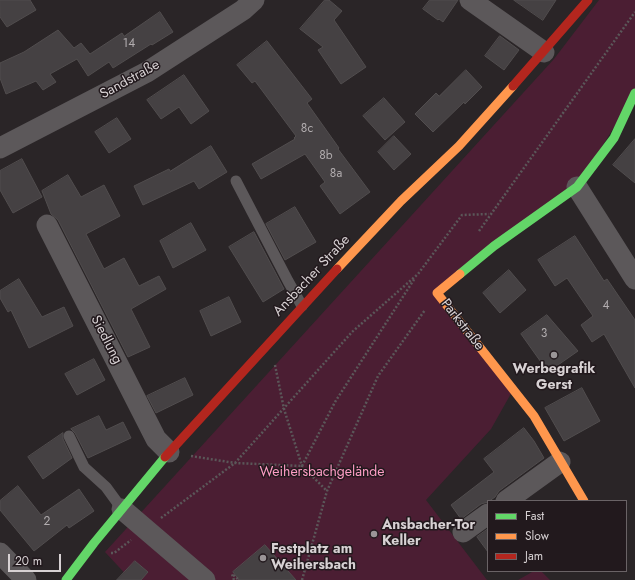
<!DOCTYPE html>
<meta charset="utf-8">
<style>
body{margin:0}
#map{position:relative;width:635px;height:580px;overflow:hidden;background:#2a2527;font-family:Jost,sans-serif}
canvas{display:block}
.legend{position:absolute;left:487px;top:500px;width:140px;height:72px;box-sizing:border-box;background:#22191d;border:1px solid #6a6366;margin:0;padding:5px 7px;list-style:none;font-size:12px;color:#d7d1d3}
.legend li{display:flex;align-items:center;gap:8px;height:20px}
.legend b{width:20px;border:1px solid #6a6366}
.scale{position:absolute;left:8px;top:554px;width:53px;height:18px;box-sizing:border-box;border:2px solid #d7d1d3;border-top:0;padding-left:5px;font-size:12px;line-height:14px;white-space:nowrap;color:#d7d1d3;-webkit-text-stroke:3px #22191d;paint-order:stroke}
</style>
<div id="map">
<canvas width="635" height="580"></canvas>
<ul class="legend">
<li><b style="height:5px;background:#63d668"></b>Fast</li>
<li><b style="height:5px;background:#ff974d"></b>Slow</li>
<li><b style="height:5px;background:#b3261e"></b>Jam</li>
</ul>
<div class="scale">20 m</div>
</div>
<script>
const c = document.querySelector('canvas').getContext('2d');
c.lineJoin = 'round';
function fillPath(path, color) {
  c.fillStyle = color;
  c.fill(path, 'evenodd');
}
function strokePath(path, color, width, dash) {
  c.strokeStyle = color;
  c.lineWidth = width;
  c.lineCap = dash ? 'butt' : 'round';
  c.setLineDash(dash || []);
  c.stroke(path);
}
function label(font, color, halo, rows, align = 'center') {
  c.font = font + ' Jost,sans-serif';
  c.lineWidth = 3;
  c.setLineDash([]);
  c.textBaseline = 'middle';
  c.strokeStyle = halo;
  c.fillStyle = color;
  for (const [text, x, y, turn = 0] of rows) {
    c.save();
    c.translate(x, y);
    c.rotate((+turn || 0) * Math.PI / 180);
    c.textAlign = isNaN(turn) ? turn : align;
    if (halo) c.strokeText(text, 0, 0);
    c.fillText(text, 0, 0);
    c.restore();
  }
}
fillPath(new Path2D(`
 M599 0H635V93L577 187 437 293 513 390 491 429 426 500 487 580H131L105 552 554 59Z
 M534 571H541L550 580H518Z`), '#4b1e33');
const building = new Path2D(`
 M0 0H30L36 10 7 27 0 17Z
 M325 0H329L342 11 334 20 366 67 341 84 318 50 323 47 300 29Z
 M430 0H458L443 22 439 19 438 20 423 9Z
 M514 0H556L543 20Z
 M160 12 173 32 152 45 151 44 113 68 109 62 88 76 77 59 50 74 56 82 43 90 36 81 6 94 0 78V63L24 52 58 30 74 48 81 43 90 54 122 33 124 36Z
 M500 36 519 50 504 70 485 56Z
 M267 41 312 99 307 103 339 148 338 149 370 192 340 214 320 186 325 182 305 154 261 179 252 164 295 139 294 138 296 136 255 81 252 83 237 65Z
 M466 70 482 87 465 104 464 102 433 132 415 114 436 93 439 96Z
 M184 75 209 111 191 124 179 107 161 119 147 100Z
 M384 98 405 122 385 140 363 116Z
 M117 118 131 139 109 153 95 132Z
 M394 136 411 154 394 170 378 152Z
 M635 139V183L613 165Z
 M211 146 227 172 199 189 194 181 143 205 134 186 169 169 170 171Z
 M22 159 42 197 13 213 0 190V171Z
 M68 175 81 197 104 185 120 216 86 234 104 269 124 258 139 286 159 276 166 289 131 309 150 347 128 357 58 220 51 214 42 191Z
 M295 207 316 242 285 260 266 224Z
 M191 223 206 250 173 268 160 241Z
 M254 232 284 289 263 302 229 247Z
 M575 236 604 281 607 279 635 320V388L604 334 592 342 581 325 593 316 567 278 555 286 538 260Z
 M509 270 526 290 500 313 483 293Z
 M19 279 42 317 64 307 73 326 29 348 11 310 8 312 0 298V291Z
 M229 297 241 322 211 336 200 311Z
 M547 315 578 351 548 372 521 334Z
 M94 359 105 380 77 395 65 374Z
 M185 378 193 395 156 413 147 396Z
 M582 388 600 421 564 441 545 408Z
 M99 416 106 430 123 422 131 438 88 458 75 433 71 429Z
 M524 428 534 441 544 458 499 491 495 497 488 502 481 504 461 519 451 505 494 472 484 459Z
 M63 433V439L72 458 43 479 28 457Z
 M18 486 41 515 79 489 94 511 69 528 67 525 34 551 0 510V501Z
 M488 529V552L477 537Z
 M265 545 296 580H239L233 572Z
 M135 561 148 572 141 580H117Z`);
fillPath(building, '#454143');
strokePath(building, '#514d4e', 1);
strokePath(new Path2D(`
 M479 231 635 12
 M275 365 284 409 302 466 327 491
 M191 456 235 463 302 466
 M302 466 335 402 415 278
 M161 518 235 463 352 332 418 274 462 215 489 214
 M111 553H114L131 540
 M234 580 232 574 239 580
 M302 580 327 491 378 376 425 310`), '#5b5759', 2.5, [2, 2]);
strokePath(new Path2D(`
 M236 181 288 281 302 306
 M69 436 84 467 106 487 122 509`), '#5c585a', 11);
strokePath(new Path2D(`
 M470 0 544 52
 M0 148 147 72 243 10 254 0
 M577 187 635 279
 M47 225 156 439 169 452
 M506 501 560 462
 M122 509 205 580
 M463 532 488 514
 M0 553 26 580`), '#5c585a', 21);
strokePath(new Path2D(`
 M460 274 494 246 577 187 614 138 635 93
 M66 580 94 543 165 457`), '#63d668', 9);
strokePath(new Path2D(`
 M337 269 401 201 459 146 513 86
 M460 274 437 293 534 416 584 501`), '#ff974d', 9);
strokePath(new Path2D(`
 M513 86 588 0
 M165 457 337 269`), '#b3261e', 9);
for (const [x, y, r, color] of [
 [554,355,4,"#9a9597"],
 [374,534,4,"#9a9597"],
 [263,558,4,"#9a9597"]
]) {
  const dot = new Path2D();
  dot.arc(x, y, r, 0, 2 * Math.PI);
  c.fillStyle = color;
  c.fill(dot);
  strokePath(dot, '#22191d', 1.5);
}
label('12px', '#b2adaf', null, [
 ["14",129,44],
 ["8c",307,129],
 ["8b",326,156],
 ["8a",336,174],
 ["4",606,306],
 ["3",544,334],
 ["2",47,522]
]);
label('14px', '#d7d1d3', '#22191d', [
 ["Sandstraße",130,80,-29],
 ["Ansbacher Straße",312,276,-47],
 ["Parkstraße",462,325,52],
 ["Siedlung",106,340,63]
]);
label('bold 14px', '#d7d1d3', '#22191d', [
 ["Werbegrafik",554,370,"center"],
 ["Gerst",554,386,"center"],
 ["Ansbacher-Tor",382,526],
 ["Keller",382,542],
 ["Festplatz am",271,550],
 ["Weihersbach",271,566]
], 'left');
label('14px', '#fd9dc5', '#22191d', [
 ["Weihersbachgelände",322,473]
]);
</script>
